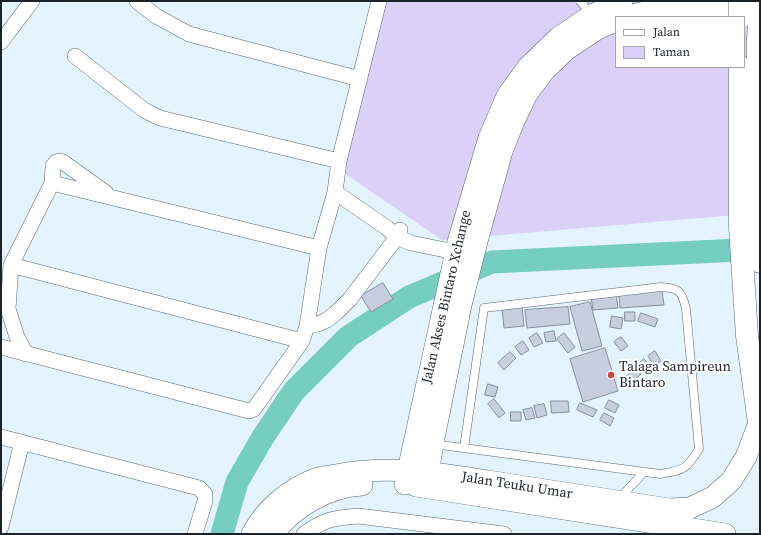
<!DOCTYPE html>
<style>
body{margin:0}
#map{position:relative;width:761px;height:535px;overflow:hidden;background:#e4f3fe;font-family:"Source Serif 4",serif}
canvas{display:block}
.frame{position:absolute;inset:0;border:2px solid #1c2328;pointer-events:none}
.legend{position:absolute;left:615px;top:16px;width:130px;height:52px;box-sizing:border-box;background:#fefefe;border:1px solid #a4a6a8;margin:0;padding:5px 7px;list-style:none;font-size:12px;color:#1c2328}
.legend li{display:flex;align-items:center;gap:8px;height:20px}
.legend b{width:20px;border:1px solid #a4a6a8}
</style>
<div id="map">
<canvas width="761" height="535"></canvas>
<div class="frame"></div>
<ul class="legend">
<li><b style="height:5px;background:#fff"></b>Jalan</li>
<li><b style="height:11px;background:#dad0f8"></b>Taman</li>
</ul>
</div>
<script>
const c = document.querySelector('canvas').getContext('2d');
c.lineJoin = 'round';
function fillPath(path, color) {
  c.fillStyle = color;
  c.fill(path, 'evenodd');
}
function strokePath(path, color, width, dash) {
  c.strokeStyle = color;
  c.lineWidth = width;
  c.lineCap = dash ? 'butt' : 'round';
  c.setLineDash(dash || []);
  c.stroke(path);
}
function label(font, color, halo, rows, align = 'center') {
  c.font = font + ' "Source Serif 4",serif';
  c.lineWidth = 4;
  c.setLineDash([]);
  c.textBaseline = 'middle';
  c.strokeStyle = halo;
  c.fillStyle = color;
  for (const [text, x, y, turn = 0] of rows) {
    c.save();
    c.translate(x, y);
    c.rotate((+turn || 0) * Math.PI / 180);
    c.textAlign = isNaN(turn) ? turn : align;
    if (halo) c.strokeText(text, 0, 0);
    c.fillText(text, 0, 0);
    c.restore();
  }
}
fillPath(new Path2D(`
 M385 1H760V213L442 240 341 171ZM616 17H744V67H616Z`), '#dad0f8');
strokePath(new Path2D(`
 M222 534 237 482 263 437 294 391 348 337 409 297 492 262 760 249`), '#75cec0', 23);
const building = new Path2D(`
 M383 283 393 299 371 312 361 296Z
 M662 291 664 305 620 308 619 294Z
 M616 294 618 308 593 310 591 297Z
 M590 302 602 346 582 351 570 307Z
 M522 307 524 326 504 328 502 308Z
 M568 307 570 324 527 328 525 310Z
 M625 312H635V321H625Z
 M641 313 658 319 655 327 638 321Z
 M612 316 623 318 621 329 610 327Z
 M554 331 556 341 546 342 544 333Z
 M537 333 543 343 534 347 529 338Z
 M564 333 575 347 568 353 557 339Z
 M621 337 628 346 621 351 614 342Z
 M523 341 529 350 521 355 515 347Z
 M605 348 618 391 583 402 570 359Z
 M655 351 661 361 654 366 648 356Z
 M510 352 516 358 504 370 498 363Z
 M644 359 652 367 646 374 637 365Z
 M636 368 641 374 629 385 624 379Z
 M488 384 498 387 495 397 485 395Z
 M494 399 505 413 499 418 488 404Z
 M609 400 619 405 615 413 605 408Z
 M551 401H568L569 412 552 413Z
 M580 403 597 410 593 417 577 410Z
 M544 404 547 415 537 418 534 406Z
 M532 408 535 418 526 420 523 410Z
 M511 412H521V421H511Z
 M604 413 614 418 610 426 600 420Z`);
fillPath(building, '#c7cee0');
strokePath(building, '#878d9e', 1);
const lane = new Path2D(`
 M580 1 592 15
 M433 444 660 474C684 470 686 470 699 449L686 309C682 291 679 288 661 287L484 308 464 448
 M619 499 644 472`);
const street = new Path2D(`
 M137 1 156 16 189 34 360 79
 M379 1 339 161 335 192 387 228 397 237 411 243 465 254
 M1 42 32 1
 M75 56 144 110 160 118 339 161
 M52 183 319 248
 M11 265 302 341
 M307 326 319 248 335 192
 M1 347 249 411 254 409 302 341 307 326 318 324 327 320 336 313 350 299 397 237 400 230
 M26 354 17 337 8 309 11 265 52 183 53 166 56 162 59 161 63 162 106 193
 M1 437 199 488 205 494V501L195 534
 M1 527 22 442
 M304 534C325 519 333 518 358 516L504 534`);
const secondary = new Path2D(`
 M626 17 664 7 757 12
 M405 484 458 242 489 138 507 96 528 67 558 38 592 15 622 1
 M416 486 725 534
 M426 486 433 443 461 305 476 245 502 151 514 121 527 94 545 70 567 49 599 28 616 21
 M252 534C265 509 289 489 315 479 321 477 329 476 336 475 394 463 455 476 513 485 565 493 617 501 669 509L690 508 713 497 731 481 746 457 759 423
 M273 534C294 507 327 487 362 485`);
const highway = new Path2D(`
 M758 40V228L760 262
 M740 67V227L747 336 759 423`);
strokePath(lane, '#586773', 9);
strokePath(street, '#586773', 16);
strokePath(secondary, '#586773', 22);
strokePath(highway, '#586773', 23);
strokePath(lane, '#fff', 8);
strokePath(street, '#fff', 15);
strokePath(secondary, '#fff', 21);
strokePath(highway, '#fff', 22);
const highwayBridge = new Path2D(`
 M740 17V1
 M758 40 760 1`);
strokePath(highwayBridge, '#586773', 23, []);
strokePath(highwayBridge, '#fff', 22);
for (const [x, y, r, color] of [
 [611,375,4,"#d24345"]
]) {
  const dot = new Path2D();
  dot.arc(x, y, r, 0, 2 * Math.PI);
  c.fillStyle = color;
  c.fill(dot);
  strokePath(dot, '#fefefe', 1.5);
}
label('14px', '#1c2328', '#fefefe', [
 ["Jalan Akses Bintaro Xchange",447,297,-77],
 ["Jalan Teuku Umar",517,486,9]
]);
label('14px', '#1c2328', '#fefefe', [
 ["Talaga Sampireun",619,367],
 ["Bintaro",619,383]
], 'left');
</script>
